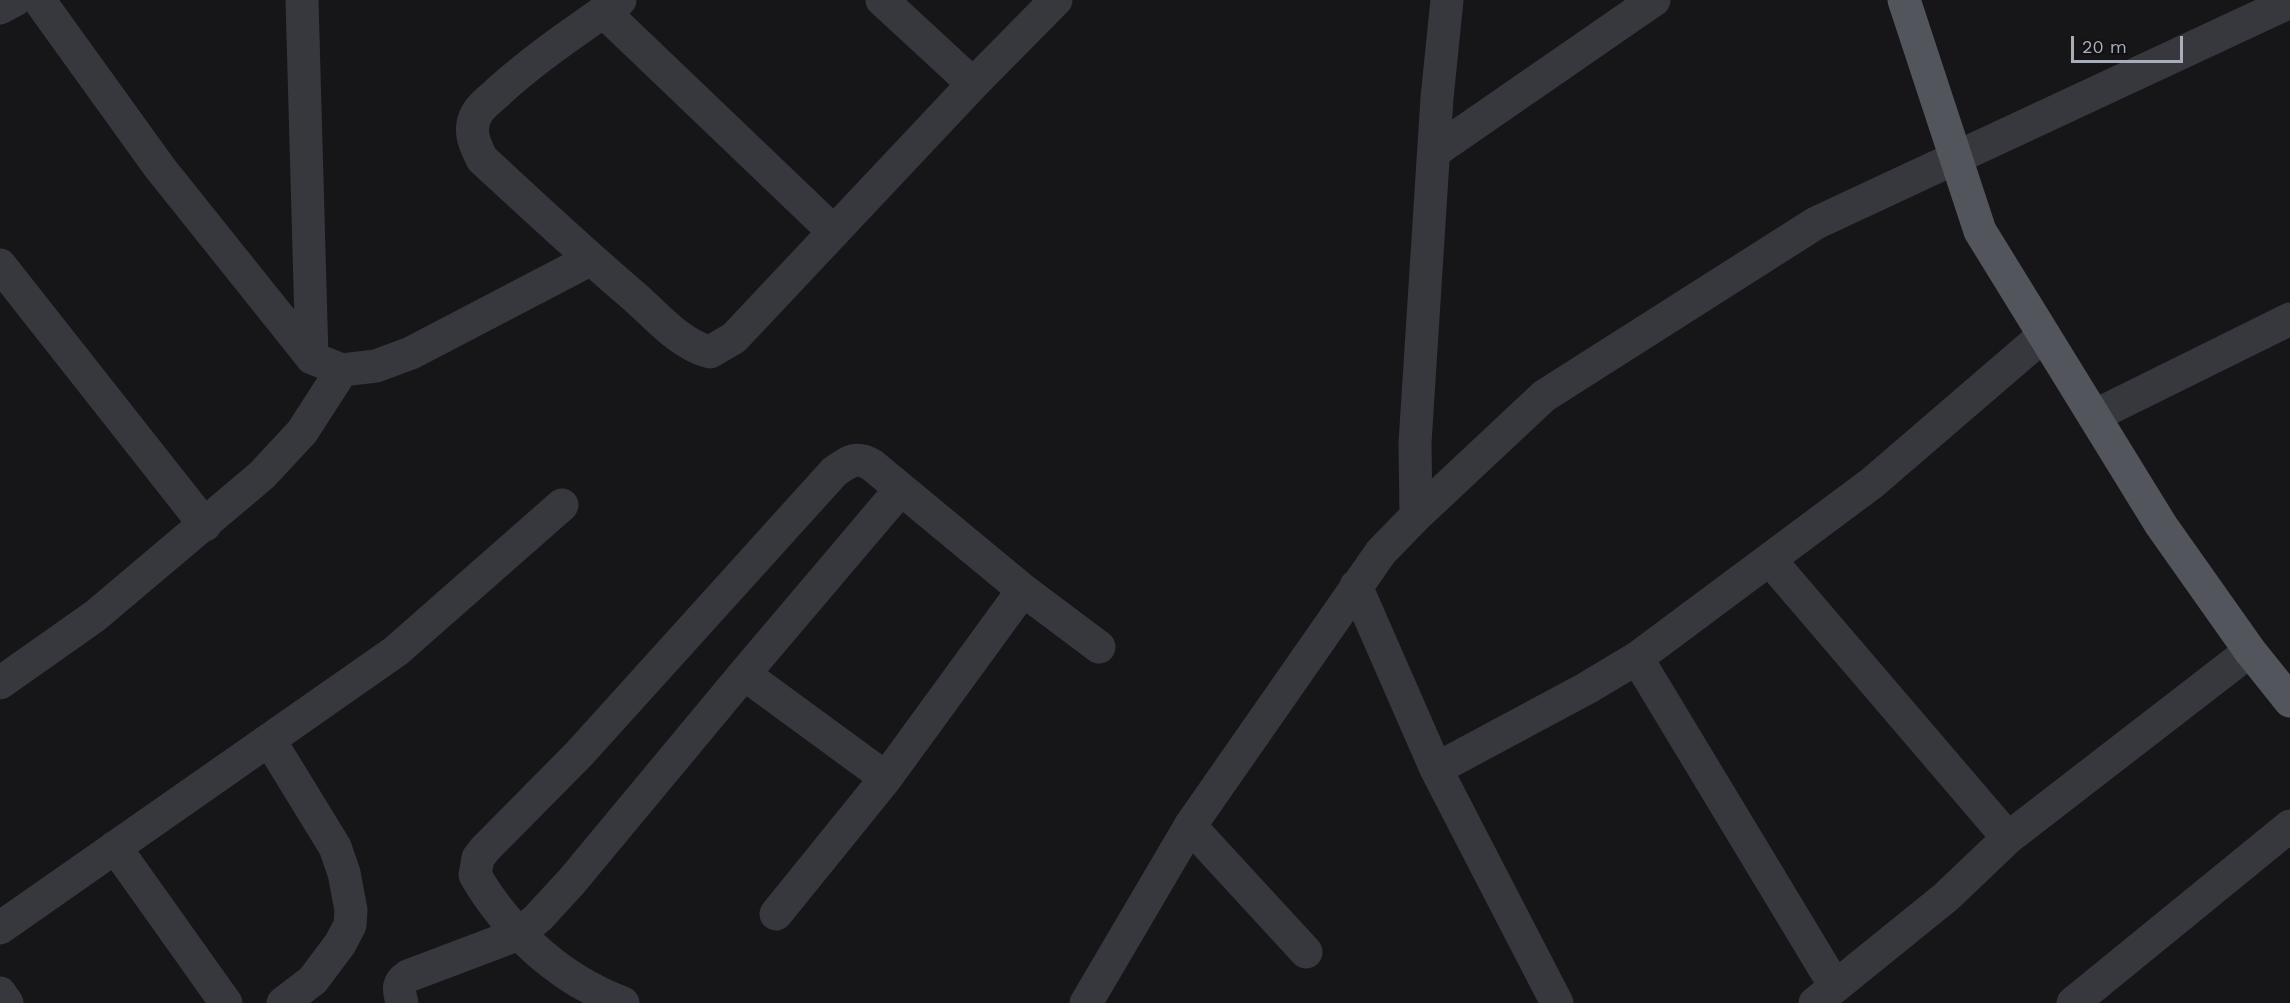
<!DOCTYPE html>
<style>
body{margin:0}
#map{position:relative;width:2290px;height:1003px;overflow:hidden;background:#161618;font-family:"Work Sans",sans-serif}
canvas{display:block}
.scale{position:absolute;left:2071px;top:36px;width:112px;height:27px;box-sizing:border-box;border:3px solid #a8adb8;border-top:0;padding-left:8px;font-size:18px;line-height:21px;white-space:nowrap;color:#a8adb8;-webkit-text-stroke:4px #111113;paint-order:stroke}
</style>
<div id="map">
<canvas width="2290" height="1003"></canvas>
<div class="scale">20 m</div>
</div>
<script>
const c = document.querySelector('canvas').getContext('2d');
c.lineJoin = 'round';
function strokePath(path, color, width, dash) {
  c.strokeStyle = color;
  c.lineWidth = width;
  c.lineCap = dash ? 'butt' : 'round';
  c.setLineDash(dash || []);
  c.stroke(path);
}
strokePath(new Path2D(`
 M39 0 160 168 312 358 342 370 376 366 411 353 591 259
 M302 0 312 358
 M620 0C579 29 535 58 498 92 491 99 480 106 476 115 468 131 475 145 482 159 533 206 583 253 636 298 657 317 681 345 710 352L734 338 973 84 1056 0
 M882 0 973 84
 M0 8 15 0
 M604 12 834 232
 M1434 152 1654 0
 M0 265 205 525
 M2094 416 2290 319
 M1416 516 1415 443 1437 98 1447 0
 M1770 560 2008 838
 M1356 586 1436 769 1557 1003
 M1637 658 1835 986
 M744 674 886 778
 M0 683 95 616 262 475 302 432 342 370
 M270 741 335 847 344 873 351 910 350 925 340 944 313 980 283 1003
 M1436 769 1587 688 1637 658 1872 483 2044 335
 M1190 826 1306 952
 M115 847 226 1003
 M776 914 886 778 1023 590
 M0 928 396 651 562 505
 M0 993 7 1003
 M402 1003C399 990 396 984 408 976L519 934 538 918 572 881 744 674 900 490
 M623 1003C561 980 508 932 475 875L478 858 485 849 579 754 834 472C848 462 856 455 872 465L1023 590 1099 647
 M1086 1003 1190 826 1381 552 1416 516 1544 396 1816 223 2290 2
 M1815 1003 1946 897 2008 838 2250 651
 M2073 1003 2290 826`), '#37383d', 33);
strokePath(new Path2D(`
 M1904 0 1980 231 2161 525 2250 651 2290 701`), '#53555c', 33);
</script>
